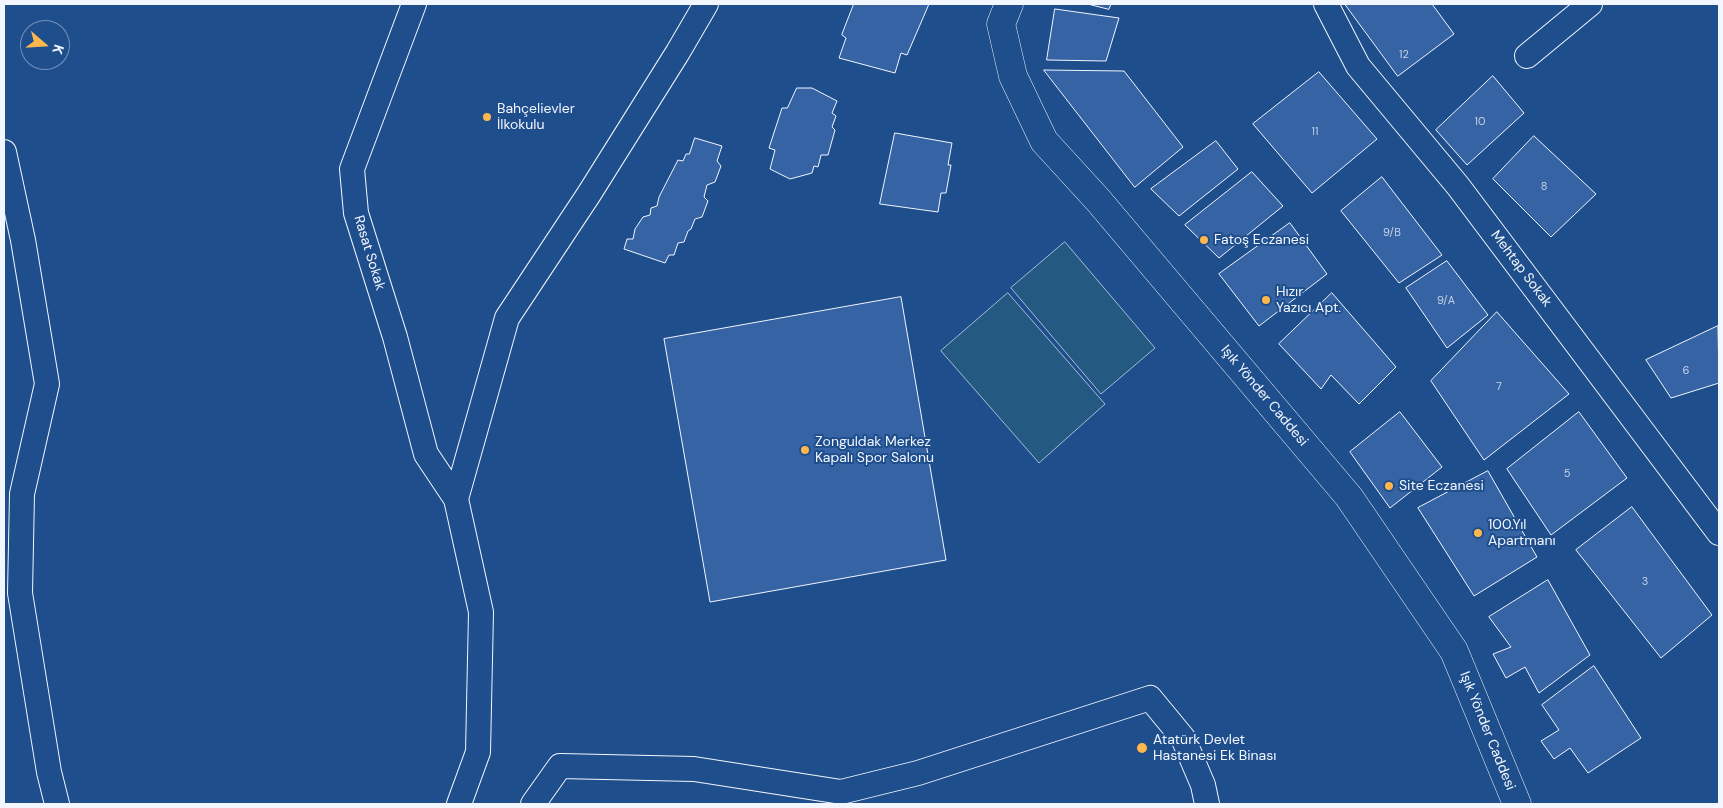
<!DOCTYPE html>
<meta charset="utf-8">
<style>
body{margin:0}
#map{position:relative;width:1723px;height:808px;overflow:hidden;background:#1f4e8c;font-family:"DM Sans",sans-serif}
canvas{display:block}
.frame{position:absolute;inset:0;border:5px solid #f2f6ff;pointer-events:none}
.north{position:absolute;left:20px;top:20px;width:50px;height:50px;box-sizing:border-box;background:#1f4e8c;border:1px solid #7391ba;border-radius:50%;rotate:109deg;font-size:14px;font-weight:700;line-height:20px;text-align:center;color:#f2f6ff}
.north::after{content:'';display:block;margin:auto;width:18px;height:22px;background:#ffb74d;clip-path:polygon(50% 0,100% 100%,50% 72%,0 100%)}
</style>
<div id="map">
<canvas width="1723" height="808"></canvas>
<div class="frame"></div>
<div class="north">K</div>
</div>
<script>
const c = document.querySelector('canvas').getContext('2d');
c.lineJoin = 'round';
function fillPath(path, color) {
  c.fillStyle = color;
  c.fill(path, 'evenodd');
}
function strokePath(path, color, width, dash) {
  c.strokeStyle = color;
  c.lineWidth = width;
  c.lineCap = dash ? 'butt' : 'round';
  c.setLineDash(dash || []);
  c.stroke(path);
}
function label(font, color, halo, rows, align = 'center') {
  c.font = font + ' "DM Sans",sans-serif';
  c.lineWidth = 4;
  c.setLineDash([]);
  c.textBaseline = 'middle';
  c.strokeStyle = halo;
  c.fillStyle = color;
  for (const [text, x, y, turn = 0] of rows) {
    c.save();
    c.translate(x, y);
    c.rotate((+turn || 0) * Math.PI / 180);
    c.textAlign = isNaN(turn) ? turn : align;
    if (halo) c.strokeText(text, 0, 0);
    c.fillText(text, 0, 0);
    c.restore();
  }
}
const green = new Path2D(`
 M1065 242 1155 348 1101 394 1011 288Z
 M1008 293 1105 404 1039 463 941 351Z`);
fillPath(green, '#245a82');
strokePath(green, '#a8bbd7', 1);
const building = new Path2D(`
 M854 4H929L907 55 901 53 895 73 839 58 846 38 842 35Z
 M1088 4H1111L1109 9Z
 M1345 4H1432L1454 34 1398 76Z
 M1055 9 1119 18 1106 61 1047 60Z
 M1044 70 1124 71 1183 147 1135 187Z
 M1319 72 1377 139 1312 193 1253 124Z
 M1493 76 1524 113 1467 165 1436 130Z
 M797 88H812L837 101 832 113 836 116 832 127 835 130 828 155H821L818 167 814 166 812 173 790 179 770 169 775 150 769 148 782 108H787Z
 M895 133 952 143 948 165H951L946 193H941L938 212 880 204Z
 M1534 136 1596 194 1551 237 1493 179Z
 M695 138 722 146 717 161 721 166 715 182 707 185 704 197 708 201 702 217 695 219 691 229 688 231 684 242 678 243 674 255H669L665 263 624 249 627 239H633L635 229 643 217 650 215 651 208 657 206 659 197 678 160 683 161 686 154H689Z
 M1216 141 1238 169 1179 216 1151 189Z
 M1252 172 1283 206 1219 258 1185 225Z
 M1382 177 1442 255 1399 283 1341 211Z
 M1290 223 1327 274 1259 326 1219 274Z
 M1447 261 1488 315 1447 348 1406 288Z
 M1332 293 1396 367 1359 404 1331 375 1321 389 1279 344Z
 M901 297 946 560 710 602 664 339Z
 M1497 312 1569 394 1484 460 1431 381Z
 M1718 326 1719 383 1671 398 1646 360Z
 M1400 412 1442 467 1390 508 1350 452Z
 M1579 412 1627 478 1551 535 1507 469Z
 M1488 471 1537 557 1474 596 1418 508Z
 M1632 507 1712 615 1661 658 1576 550Z
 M1548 580 1590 655 1539 693 1525 667 1506 678 1493 654 1511 647 1489 617Z
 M1594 666 1641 738 1588 773 1570 748 1554 759 1541 741 1559 730 1542 705Z`);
fillPath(building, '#3563a3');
strokePath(building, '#f2f6ff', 1);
const street = new Path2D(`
 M414 4 352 169 356 213 395 337 426 454 456 499
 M1326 4 1358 66 1458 186 1719 533
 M1527 56 1590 4
 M4 152 23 240 47 384 22 494 20 593 49 772 57 804
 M459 804 478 752 481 612 456 499 507 318 589 194 678 52 706 4
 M533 804 560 766 694 769 841 792 918 773 1150 698 1183 738 1203 785 1207 804`);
const secondary = new Path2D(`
 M1009 4 1001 24 1013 76 1044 141 1098 200 1349 497 1454 651 1517 804`);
strokePath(street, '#f2f6ff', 26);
strokePath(secondary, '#f2f6ff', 29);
strokePath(street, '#1f4e8c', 24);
strokePath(secondary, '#1f4e8c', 28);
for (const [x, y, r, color] of [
 [487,117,5,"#ffb74d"],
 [1204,240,5,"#ffb74d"],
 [1266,300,5,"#ffb74d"],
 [805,450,5,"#ffb74d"],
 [1389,486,5,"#ffb74d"],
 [1478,533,5,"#ffb74d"],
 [1142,748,6,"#ffb74d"]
]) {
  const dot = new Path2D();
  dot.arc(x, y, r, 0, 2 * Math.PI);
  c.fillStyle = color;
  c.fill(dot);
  strokePath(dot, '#1f4e8c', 2);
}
label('11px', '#c3d1e8', null, [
 ["12",1404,55],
 ["10",1480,122],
 ["11",1315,132],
 ["8",1544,187],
 ["9/B",1392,233],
 ["9/A",1446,301],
 ["6",1686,371],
 ["7",1499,387],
 ["5",1567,474],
 ["3",1645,582]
]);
label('14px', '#f2f6ff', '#1f4e8c', [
 ["Bahçelievler",497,109],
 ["İlkokulu",497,125],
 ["Fatoş Eczanesi",1214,240],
 ["Hızır",1276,292],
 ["Yazıcı Apt.",1276,308],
 ["Zonguldak Merkez",815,442],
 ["Kapalı Spor Salonu",815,458],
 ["Site Eczanesi",1399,486],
 ["100.Yıl",1488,525],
 ["Apartmanı",1488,541],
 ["Atatürk Devlet",1153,740],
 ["Hastanesi Ek Binası",1153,756]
], 'left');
label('14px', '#f2f6ff', '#1f4e8c', [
 ["Rasat Sokak",369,253,73],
 ["Mehtap Sokak",1521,269,53],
 ["Işık Yönder Caddesi",1264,396,50],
 ["Işık Yönder Caddesi",1487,731,68]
]);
</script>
